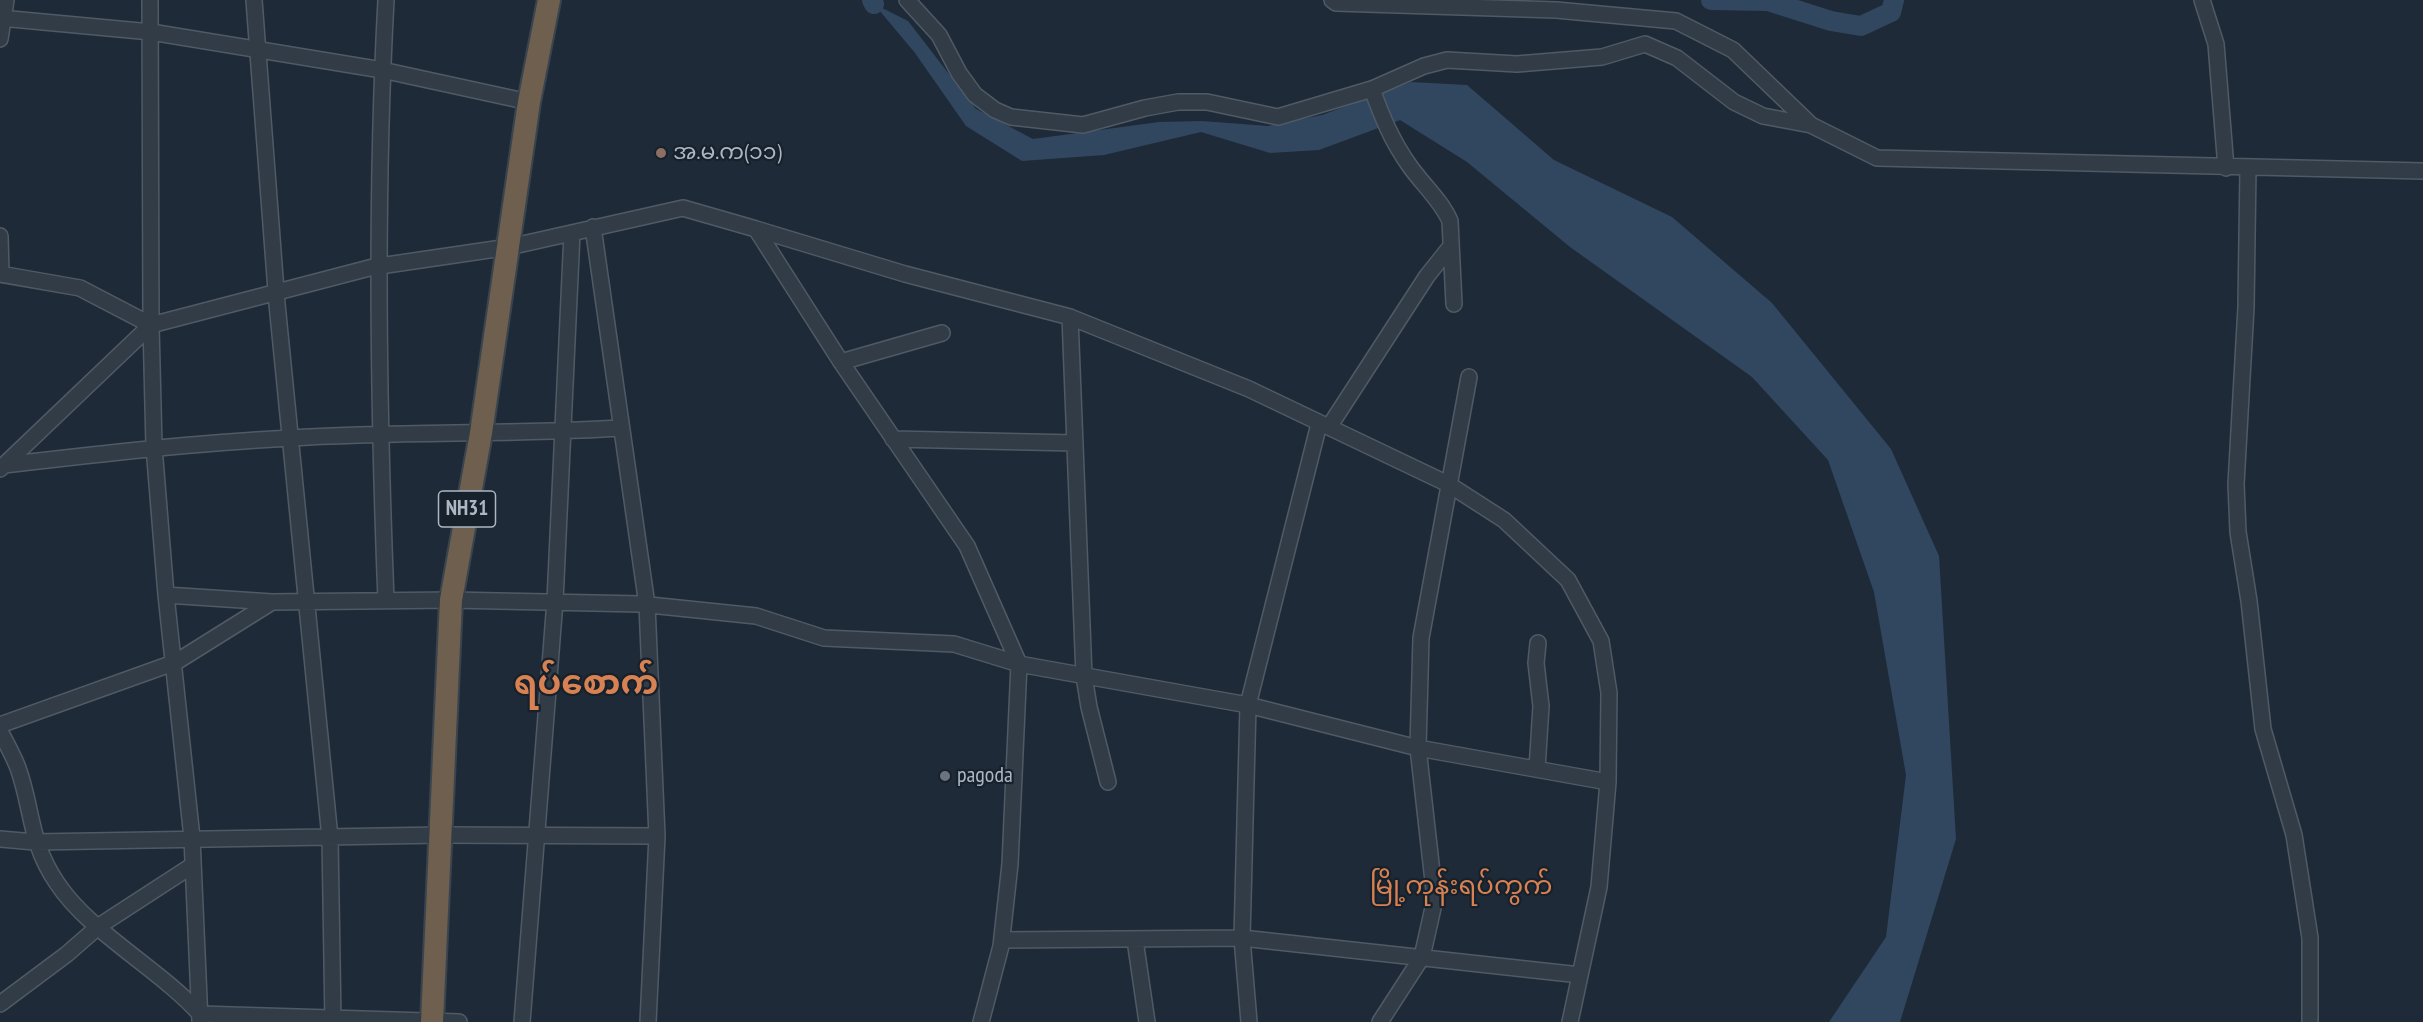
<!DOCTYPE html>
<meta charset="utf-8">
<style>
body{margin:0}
canvas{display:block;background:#1e2a37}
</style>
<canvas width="2423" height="1022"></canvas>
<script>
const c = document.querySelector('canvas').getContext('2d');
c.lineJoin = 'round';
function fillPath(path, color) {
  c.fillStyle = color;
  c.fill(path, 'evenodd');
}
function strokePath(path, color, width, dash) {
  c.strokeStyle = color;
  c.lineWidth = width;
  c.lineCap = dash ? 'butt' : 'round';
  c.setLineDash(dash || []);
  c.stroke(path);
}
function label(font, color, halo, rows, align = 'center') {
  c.font = font + ' "PT Sans Narrow","Noto Sans Myanmar",sans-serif';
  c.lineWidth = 4.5;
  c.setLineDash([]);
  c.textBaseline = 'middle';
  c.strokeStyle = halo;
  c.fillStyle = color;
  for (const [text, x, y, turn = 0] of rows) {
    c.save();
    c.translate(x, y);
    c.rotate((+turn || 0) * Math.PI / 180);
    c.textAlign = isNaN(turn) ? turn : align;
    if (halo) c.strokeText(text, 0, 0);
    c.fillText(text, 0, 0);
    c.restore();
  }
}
fillPath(new Path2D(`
 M874 4 908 21 976 109 1033 139 1159 122 1202 121 1268 126 1322 115 1411 82 1467 85 1554 160 1672 217 1772 303 1891 449 1939 556 1956 839 1900 1022H1829L1886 937 1906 775 1874 592 1828 460 1752 377 1570 247 1467 162 1400 120 1319 150 1270 153 1201 132 1104 155 1022 161 966 126 915 53Z`), '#30475f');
strokePath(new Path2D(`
 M872 0 874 4
 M1711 0 1768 1 1831 21 1861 26 1891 12 1894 0`), '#30475f', 20);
const minor = new Path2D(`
 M150 0 151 325 154 447 166 595 192 838 200 1022
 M254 0 277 304 330 838 333 1022
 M907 0 939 35 959 73 975 95 995 110 1011 117 1083 125 1145 108 1178 102H1207L1278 117 1372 89 1424 66 1447 60 1517 64 1602 57 1645 44 1677 58 1734 102 1763 116 1811 125
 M1332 0 1336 3 1556 10 1676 21 1733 50 1811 125 1877 158 2423 171
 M2202 0 2216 44 2226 168
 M0 18 151 32 382 70 529 102
 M0 39 6 0
 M1372 89C1382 117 1392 141 1409 165 1422 184 1441 200 1450 221L1454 304
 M2248 168 2246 307 2236 484 2238 532 2249 601 2263 729 2294 835 2310 938V1022
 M593 227 647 605 657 836 648 1022
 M756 229 905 274 1070 317 1249 389 1448 484 1504 520 1568 580 1601 641 1609 693 1608 782 1599 887 1570 1022
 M0 236 1 274
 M0 274 80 288 151 325
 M1070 317 1084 676 1089 707 1108 782
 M841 362 942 333
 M1329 427 1427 276 1451 246
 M893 439 1075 443
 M4 465C99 454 194 443 290 438 400 431 511 435 621 428
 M0 469 151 325 373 267 509 247 683 208 756 229 841 362 967 546 1019 664 1010 864 1001 946 981 1022
 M166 595 272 602
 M386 600C378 400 375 200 386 0
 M0 725 176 662 272 602 451 600 640 604 756 616 824 638 954 644 1019 664 1248 705 1418 748 1608 782
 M0 731C6 743 13 755 18 768 33 810 29 842 57 883 89 932 160 969 201 1015
 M1537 769 1541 706 1536 663 1538 643
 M0 839 35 842 441 835 657 836
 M1002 940 1242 938 1580 975
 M1135 940 1147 1022
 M0 1004 67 954 99 926 193 865
 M200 1014 459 1022
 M522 1022 555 601 572 233
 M1249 1022 1242 938 1248 705 1319 424
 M1380 1022 1422 957 1435 899 1418 748 1421 638 1469 377`);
const highway = new Path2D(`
 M432 1022 451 600 481 433 529 102 549 0`);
strokePath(minor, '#4f5a65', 18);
strokePath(highway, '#39444e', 26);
strokePath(minor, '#313c47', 15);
strokePath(highway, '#6e5f4e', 22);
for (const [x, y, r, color] of [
 [661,153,6,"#8d6e63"],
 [945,776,6,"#6b7280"]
]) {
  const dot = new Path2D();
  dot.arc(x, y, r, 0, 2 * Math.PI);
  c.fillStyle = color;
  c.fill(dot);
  strokePath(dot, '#17212b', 2);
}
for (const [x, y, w] of [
 [467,509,57]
]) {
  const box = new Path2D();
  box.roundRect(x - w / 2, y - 18, w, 36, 4.5);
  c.fillStyle = '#17212b';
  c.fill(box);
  strokePath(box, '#abb7c4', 1.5);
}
label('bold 21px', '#abb7c4', null, [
 ["NH31",467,509]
]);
label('22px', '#abb7c4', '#17212b', [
 ["အ.မ.က(၁၁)",673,153],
 ["pagoda",957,776]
], 'left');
label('26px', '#d88253', '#17212b', [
 ["မြို့ကုန်းရပ်ကွက်",1461,887]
]);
label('bold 34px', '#d88253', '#17212b', [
 ["ရပ်စောက်",586,684]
]);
</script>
